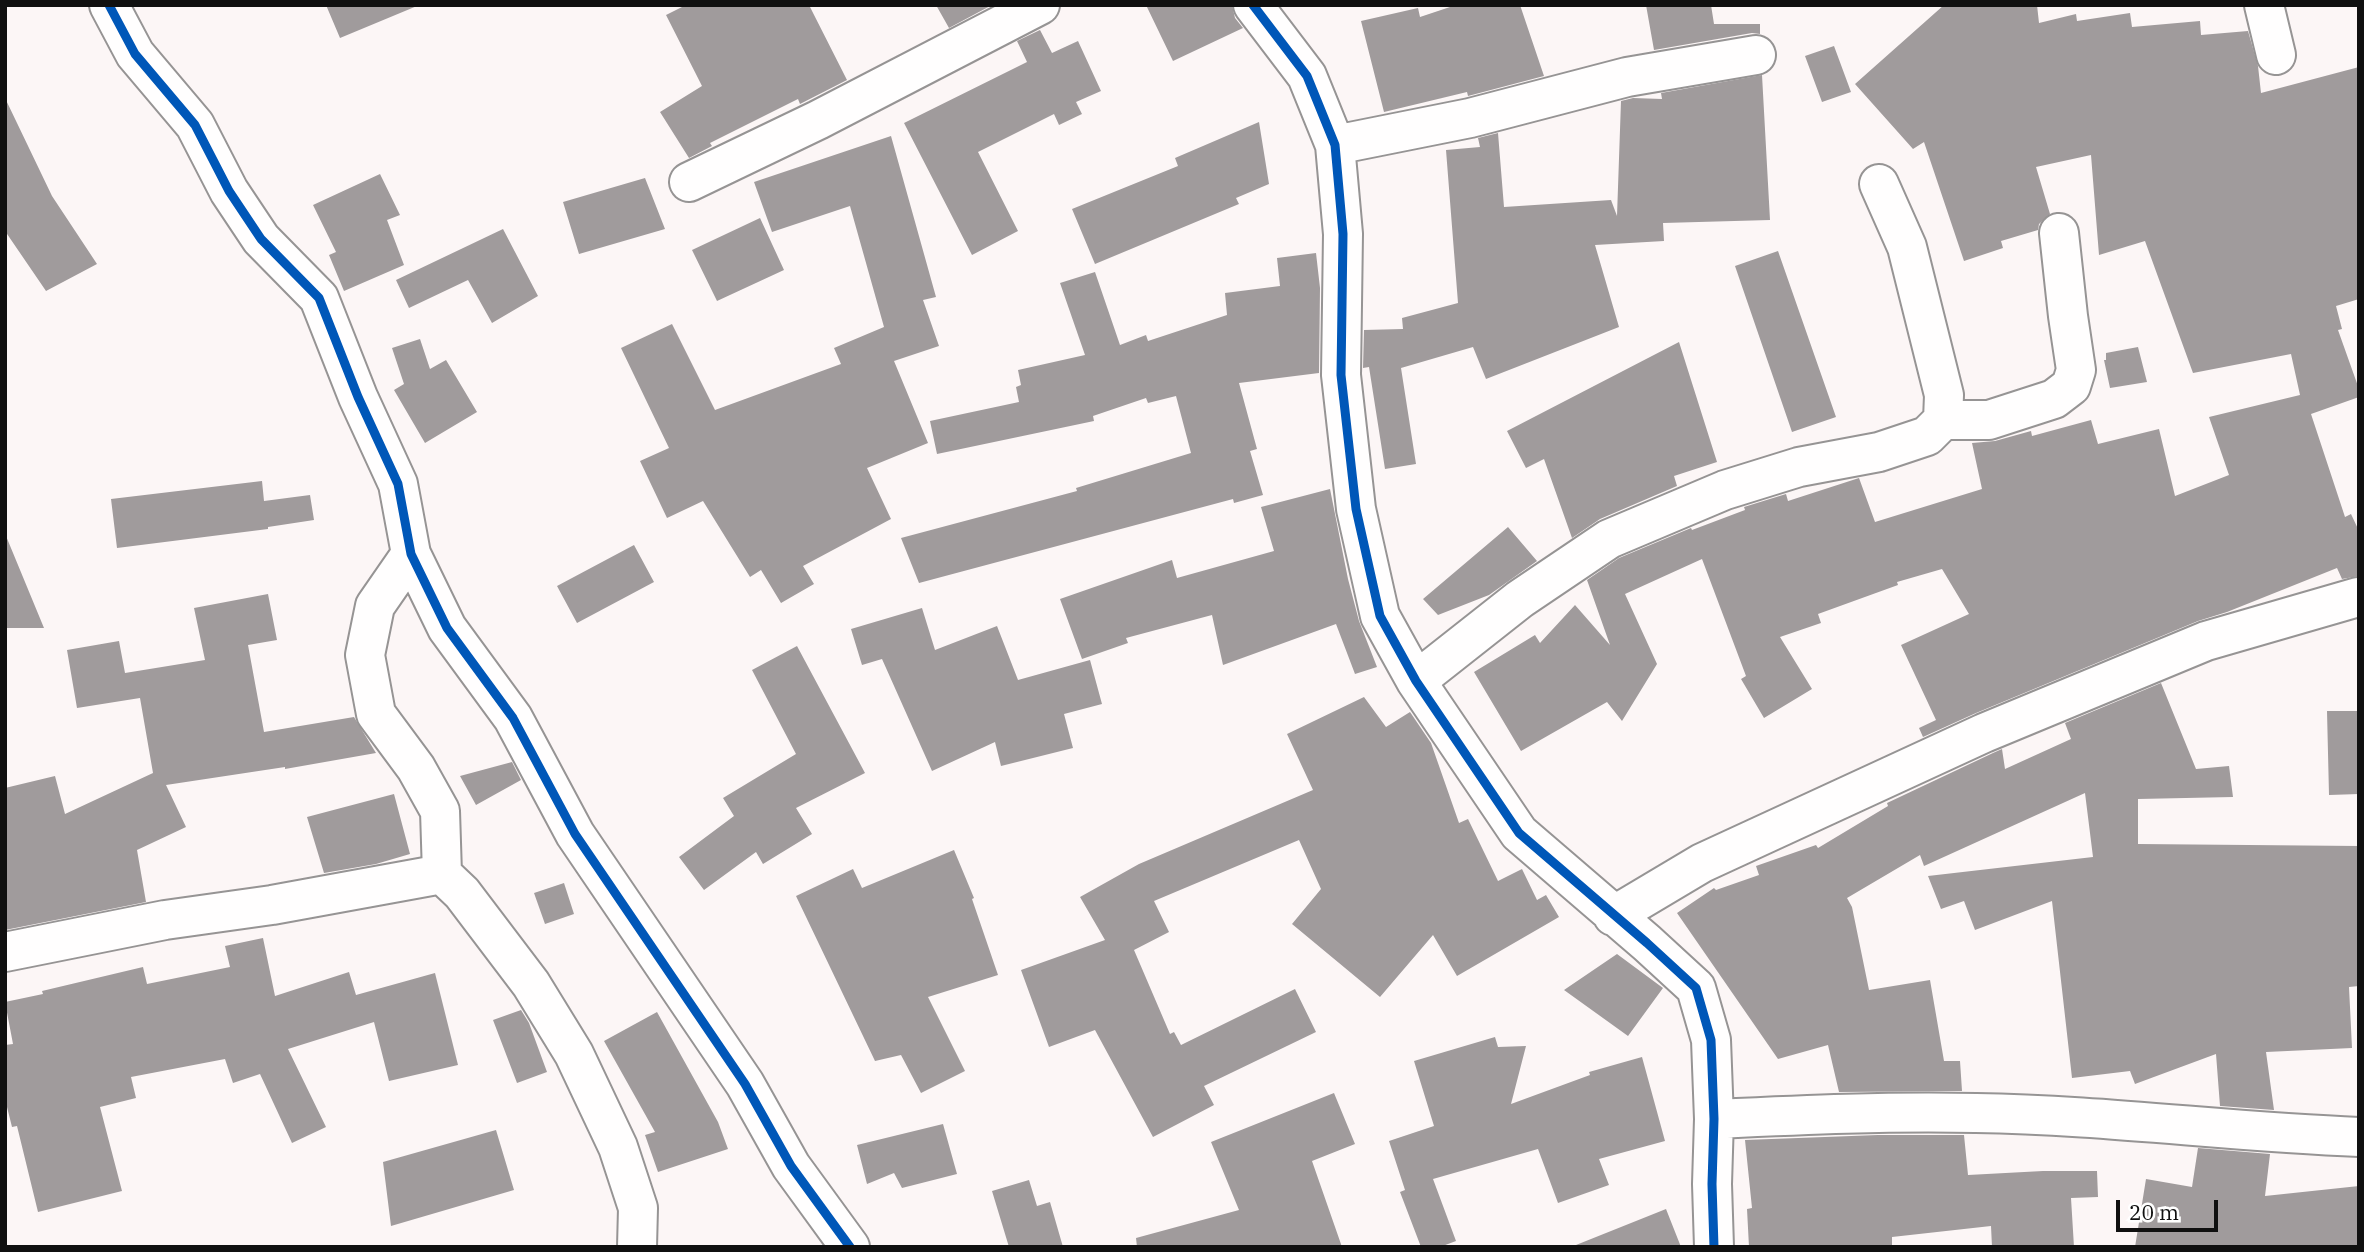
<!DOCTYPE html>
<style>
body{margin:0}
#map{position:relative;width:2364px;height:1252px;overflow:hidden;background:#fcf6f6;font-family:"IBM Plex Serif",serif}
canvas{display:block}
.frame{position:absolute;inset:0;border:7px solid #101010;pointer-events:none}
.scale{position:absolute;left:2116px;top:1200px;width:102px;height:32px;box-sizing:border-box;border:4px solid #101010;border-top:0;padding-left:9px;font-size:21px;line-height:24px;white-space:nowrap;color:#101010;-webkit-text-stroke:5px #fff;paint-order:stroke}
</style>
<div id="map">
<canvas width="2364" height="1252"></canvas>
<div class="frame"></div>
<div class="scale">20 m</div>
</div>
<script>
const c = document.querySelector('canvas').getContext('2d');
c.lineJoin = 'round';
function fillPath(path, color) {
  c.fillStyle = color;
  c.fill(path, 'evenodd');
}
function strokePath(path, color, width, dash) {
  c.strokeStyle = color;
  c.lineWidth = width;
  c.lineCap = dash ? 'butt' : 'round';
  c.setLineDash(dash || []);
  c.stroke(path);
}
fillPath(new Path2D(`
 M326 5H417V6L340 38Z
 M686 5H809L847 80 800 104 798 99 710 143 712 146 689 158 660 112 702 86 666 15Z
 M936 5H992L949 28Z
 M1146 5H1232L1235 18 1243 28 1173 61Z
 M1456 5H1520L1544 76 1468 96 1467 92 1384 112 1361 21 1418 8 1420 17Z
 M1646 5H1711L1714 24H1760V34L1752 33 1654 50Z
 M1944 5H2037L2039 23 2076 14 2077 21 2130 13 2132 27 2200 21 2201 35 2248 31 2258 66 2261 93 2359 67V299L2336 306 2342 329 2338 330 2359 389V397L2311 414 2345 517 2351 514 2359 531V576L2342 579 2337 568 2227 612 2198 621 1976 713 1923 737 1919 728 1936 720 1901 645 1969 614 1942 569 1897 582 1898 585 1818 614 1821 623 1780 637 1812 689 1764 718 1741 679 1746 676 1702 559 1625 594 1657 664 1622 721 1607 702 1521 751 1474 672 1535 635 1540 643 1575 605 1610 645 1587 580 1619 558 1691 528 1692 530 1745 510 1744 507 1786 494 1788 501 1859 478 1875 522 1982 489 1972 443 1995 441 2031 431 2032 436 2091 420 2098 444 2159 429 2175 496 2229 475 2209 417 2300 395 2291 354 2193 373 2145 241 2099 255 2091 155 2036 167 2050 214 2039 224 2038 230 2001 241 2003 248 1964 261 1924 142 1913 149 1855 84Z
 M1040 30 1052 53 1078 41 1101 91 1076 102 1082 114 1059 125 1054 114 978 152 1018 231 972 255 904 123 1027 62 1017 41Z
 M1834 46 1851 92 1822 102 1805 56Z
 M1762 75 1770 220 1663 223 1664 241 1595 245 1619 327 1486 379 1473 347 1401 368 1416 464 1385 469 1369 367 1363 368 1364 330 1403 329 1402 318 1458 303 1446 150 1480 147 1478 138 1498 133 1504 207 1611 200 1617 216 1621 101 1633 98 1662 99 1661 93Z
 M5 98 52 196 97 264 46 291 5 231Z
 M1259 122 1269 184 1236 198 1239 204 1095 264 1072 209 1178 166 1175 158Z
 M891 136 936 297 923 300 939 346 894 361 928 443 867 468 891 519 803 566 814 584 781 603 761 570 750 577 703 501 667 518 640 461 669 448 621 348 672 324 715 410 841 364 834 348 884 327 850 206 772 232 754 182Z
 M380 174 400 215 387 220 404 265 344 291 329 255 336 252 313 205Z
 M645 178 665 229 579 254 563 202Z
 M760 218 784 270 717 301 692 250Z
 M503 229 538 296 492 323 468 280 409 308 396 280Z
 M1778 251 1836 417 1792 432 1735 266Z
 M1316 253 1320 288 1319 373 1239 383 1257 449 1250 451 1263 495 1234 503 1233 499 919 583 901 538 1077 491 1076 488 1191 453 1176 396 1148 403 1146 398 1093 416 1094 421 937 454 930 421 1019 402 1016 387 1021 385 1018 370 1085 355 1060 283 1095 272 1120 345 1146 335 1148 341 1227 315 1225 293 1280 286 1277 258Z
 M420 339 430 369 446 360 477 412 425 443 394 390 404 384 392 348Z
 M1679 342 1717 462 1674 476 1677 486 1600 519 1572 538 1544 459 1526 468 1507 431Z
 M2138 347 2147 382 2110 388 2104 360H2106V353Z
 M262 481 264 501 310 495 314 520 268 527V529L117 548 111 499Z
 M1330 489 1348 579 1359 621 1377 667 1355 674 1336 624 1223 665 1212 615 1126 638 1128 643 1082 659 1060 599 1172 560 1177 578 1274 551 1261 507Z
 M1508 527 1537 561 1489 595 1438 615 1423 599Z
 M5 536H6L44 628H5Z
 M634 545 654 582 577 623 557 586Z
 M268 594 277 640 248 645 264 732 354 717 376 753 285 769V767L166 785 186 827 137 850 146 902 5 930V788L55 776 65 814 153 773 140 698 77 708 67 650 119 641 125 673 205 660 194 608Z
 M922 608 935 650 997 626 1018 680 1090 660 1102 704 1064 714 1073 748 1001 766 995 742 932 771 882 659 862 665 851 629Z
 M797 646 865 773 796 808 812 834 763 864 756 852 704 890 679 857 734 816 723 798 796 754 752 670Z
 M2161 683 2196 769 2229 766 2233 797 2138 799V844L2359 846V986L2349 987 2352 1048 2266 1052 2274 1110 2220 1106 2216 1054 2135 1084 2130 1071 2072 1078 2052 901 1975 930 1964 901 1941 909 1928 876 2093 857 2085 793 1924 866 1920 855 1847 898 1852 907 1869 990 1930 980 1944 1061H1960L1962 1091 1839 1092 1828 1045 1778 1059 1677 913 1714 888 1716 890 1759 875 1756 866 1816 845 1818 848 1888 806 1887 803 1993 753 2002 749 2005 769 2071 739 2065 723Z
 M1364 697 1386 727 1410 712 1431 743 1459 823 1468 819 1498 881 1522 869 1537 900 1546 895 1559 917 1457 976 1433 935 1380 997 1292 924 1321 889 1299 840 1154 901 1169 932 1134 950 1170 1034 1174 1032 1181 1045 1295 989 1316 1032 1204 1086 1214 1105 1153 1137 1095 1030 1049 1047 1021 970 1105 940 1080 897 1139 864 1313 790 1287 734Z
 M2327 711H2359V794L2329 795Z
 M512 762 521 780 476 805 460 776Z
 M394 794 410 854 376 864 324 873 307 817Z
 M954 850 974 898 972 899 998 975 928 997 965 1071 921 1093 901 1055 875 1061 796 896 853 869 862 888Z
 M564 883 574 914 545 924 534 893Z
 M263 938 275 996 349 972 356 995 435 973 458 1065 389 1081 374 1022 288 1049 326 1127 292 1143 260 1074 233 1083 225 1059 131 1077 136 1098 100 1107 122 1191 38 1212 17 1126 12 1127 5 1099V1045L13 1044 5 1002 43 994 42 991 143 967 147 984 230 967 225 946Z
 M1617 954 1663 988 1628 1036 1564 990Z
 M521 1010 529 1023 547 1072 517 1083 493 1020Z
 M657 1012 718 1122 728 1149 658 1172 645 1135 655 1132 604 1041Z
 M1495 1037 1498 1047 1526 1046 1511 1104 1590 1075 1589 1072 1642 1057 1665 1141 1599 1159 1609 1185 1558 1203 1538 1149 1433 1179 1456 1241 1440 1247H1421L1400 1192 1405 1190 1389 1141 1434 1126 1414 1061Z
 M1334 1093 1355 1144 1312 1161 1342 1247H1137L1136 1238 1239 1210 1211 1142Z
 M943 1124 957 1174 902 1188 894 1173 867 1184 857 1145Z
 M496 1130 514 1190 391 1226 383 1162Z
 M1878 1135H1964L1968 1175 2043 1171H2097L2098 1197 2071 1198 2074 1247H1992L1991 1226 1892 1237V1247H1749L1747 1209 1752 1208 1745 1140Z
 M2198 1148 2270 1154 2265 1196 2359 1186V1247H2135L2146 1179 2192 1187Z
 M1029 1180 1037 1206 1050 1202 1063 1247H1009L992 1191Z
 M1666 1209 1681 1247H1576V1245Z`), '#a09b9c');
const minor = new Path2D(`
 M109 5 135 54 195 125 229 191 261 239 319 298 358 397 398 484 411 554 447 628 513 718 575 834 745 1084 791 1166 850 1247
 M1253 5 1307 76 1335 145 1343 234 1341 375 1356 509 1380 616 1416 681 1519 833 1647 943 1696 988 1711 1040 1714 1119 1712 1184 1714 1247
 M2264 5 2276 55
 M1335 145 1470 118 1627 77 1756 55
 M689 182 818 120 1040 5
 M1943 420H1989L2054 399 2071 386 2076 370 2068 316 2059 233
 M411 554 375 606 365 655 376 714 416 768 440 811 442 874 462 893 531 984 574 1054 618 1147 638 1208 637 1247
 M1416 681 1520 599 1609 539 1725 490 1799 467 1879 452 1927 436 1943 420 1944 395 1907 247 1879 184
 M1613 916 1702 863 1984 733 2206 641 2358 597
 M5 952 165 920 272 905 442 874
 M1714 1119C1802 1115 1889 1111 1976 1113 2103 1115 2231 1132 2359 1137`);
strokePath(minor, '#969494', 42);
strokePath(minor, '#fffefe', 38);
strokePath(new Path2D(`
 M109 5 135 54 195 125 229 191 261 239 319 298 358 397 398 484 411 554 447 628 513 718 575 834 745 1084 791 1166 850 1247
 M1253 5 1307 76 1335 145 1343 234 1341 375 1356 509 1380 616 1416 681 1519 833 1647 943 1696 988 1711 1040 1714 1119 1712 1184 1714 1247`), '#0057b8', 9);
</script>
